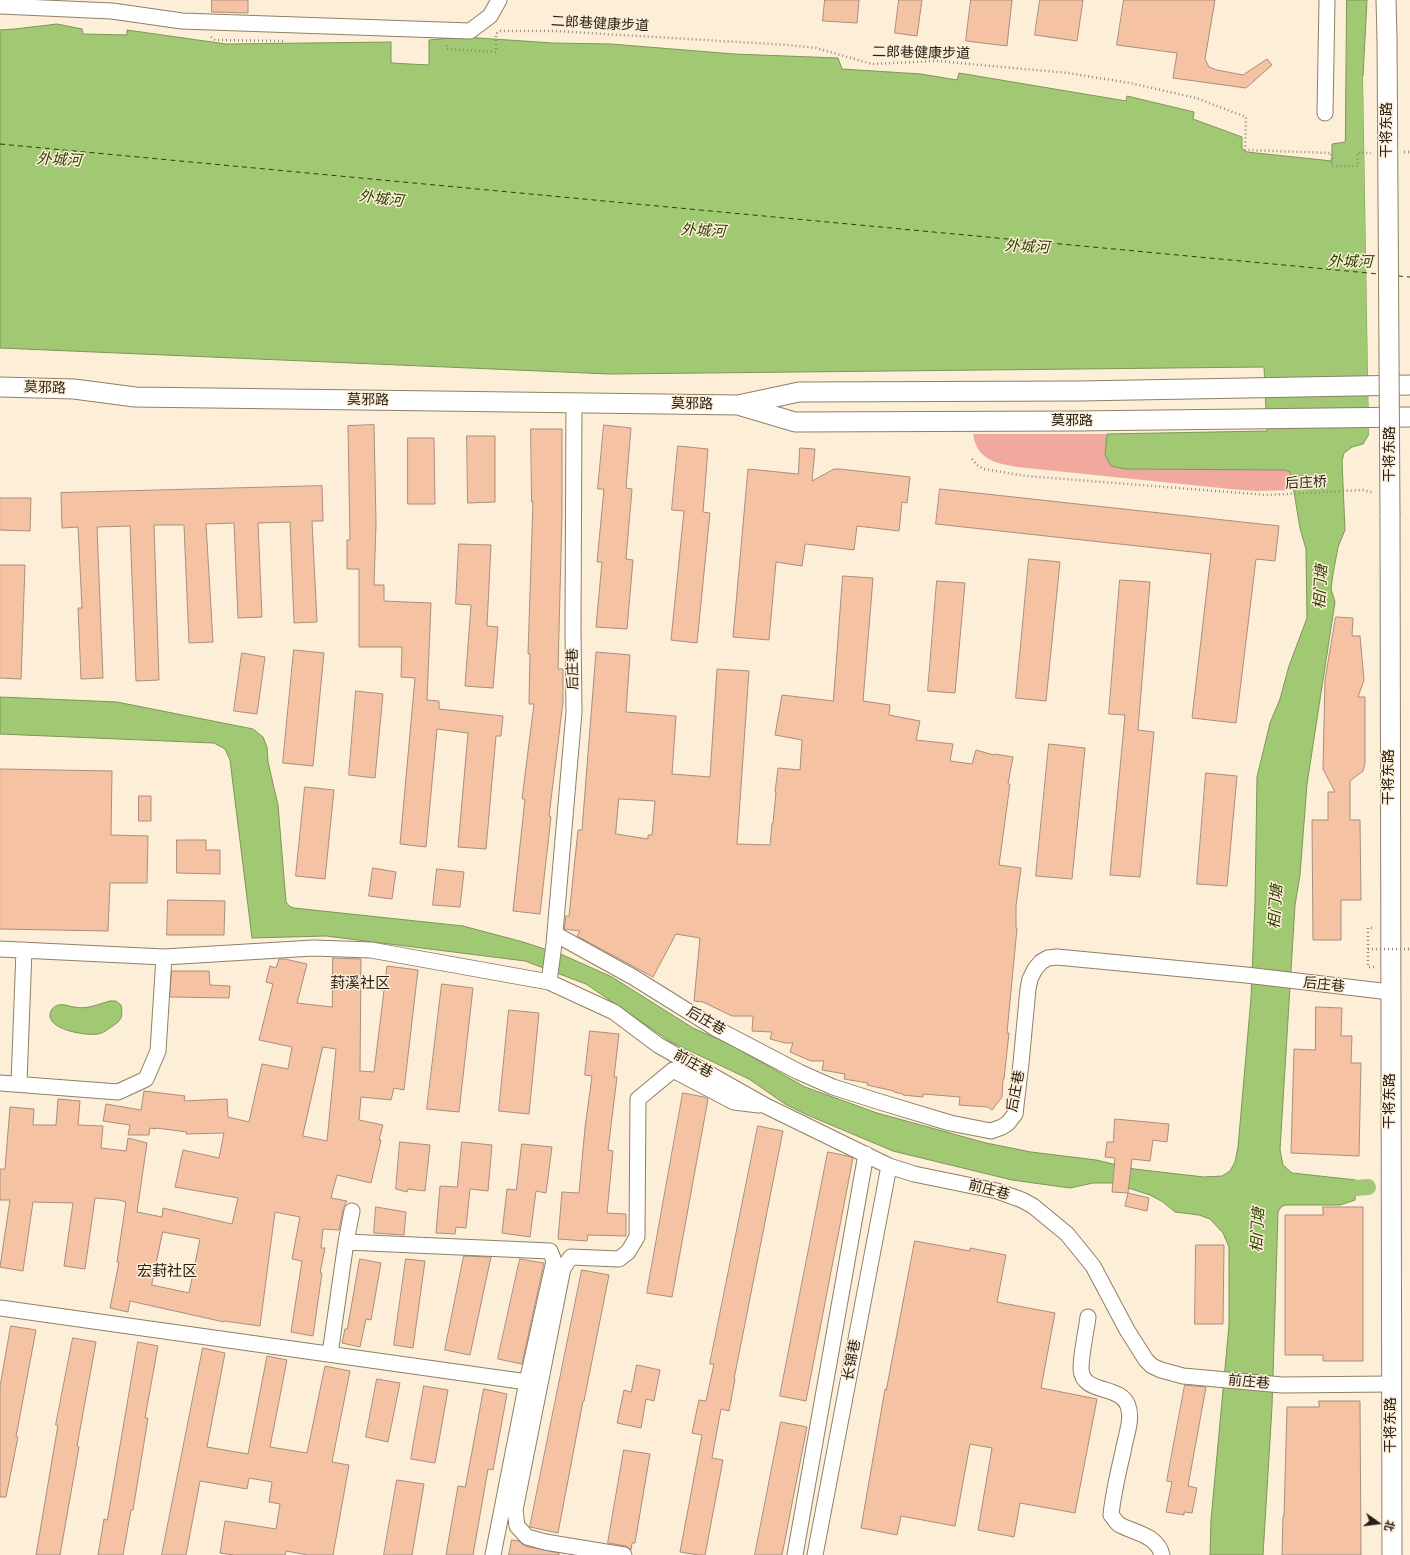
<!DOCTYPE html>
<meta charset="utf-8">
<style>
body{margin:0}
#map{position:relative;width:1410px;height:1555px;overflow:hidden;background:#fdeed8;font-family:"IBM Plex Sans","Noto Sans SC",sans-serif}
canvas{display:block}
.north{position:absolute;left:1358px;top:1503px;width:40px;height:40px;-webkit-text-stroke:3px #fdeed8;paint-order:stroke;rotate:104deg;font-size:11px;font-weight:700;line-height:16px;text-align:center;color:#282117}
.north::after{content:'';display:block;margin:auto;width:14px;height:18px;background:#282117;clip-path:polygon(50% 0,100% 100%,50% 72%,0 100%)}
</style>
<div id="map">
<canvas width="1410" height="1555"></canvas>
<div class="north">北</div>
</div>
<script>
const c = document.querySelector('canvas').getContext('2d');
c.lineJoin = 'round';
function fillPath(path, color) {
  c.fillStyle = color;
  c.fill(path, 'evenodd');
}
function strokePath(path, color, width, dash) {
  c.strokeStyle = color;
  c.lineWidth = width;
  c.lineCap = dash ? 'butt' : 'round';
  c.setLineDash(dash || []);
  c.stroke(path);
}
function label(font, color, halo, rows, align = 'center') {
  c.font = font + ' "IBM Plex Sans","Noto Sans SC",sans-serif';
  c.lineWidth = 3;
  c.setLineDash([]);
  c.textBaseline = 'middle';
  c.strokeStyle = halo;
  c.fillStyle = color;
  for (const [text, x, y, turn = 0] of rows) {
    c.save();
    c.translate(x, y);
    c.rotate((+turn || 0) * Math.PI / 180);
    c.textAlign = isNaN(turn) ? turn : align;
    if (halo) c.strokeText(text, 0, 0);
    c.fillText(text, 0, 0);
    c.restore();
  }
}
fillPath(new Path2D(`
 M973 434H1107L1105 455 1126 469 1285 470 1290 472 1294 490 1256 491 1230 489 1017 467C995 463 977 460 973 434Z`), '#f1a99f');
const water = new Path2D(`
 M1347 0H1367L1363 76 1369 434 1363 444 1352 447 1344 453 1342 461 1345 530 1338 547 1333 574 1331 589 1335 602 1307 784 1300 875 1295 905 1280 1150 1283 1165 1292 1173 1356 1180 1355 1200 1340 1205H1285L1281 1207 1278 1212 1272 1407 1263 1555H1210L1211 1520 1229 1325V1247L1223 1233 1210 1219 1199 1215 1175 1212 1163 1202 1150 1195 1113 1183H1093L1070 1188 1012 1180 893 1151 805 1114 785 1104 749 1079 671 1042 586 984 525 961 326 936 252 938 230 760 225 749 214 743 0 734V697L117 702 253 729 263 737 267 747 268 762 278 805 286 902 289 906 294 908 463 926 523 942 563 955 612 977 693 1028 729 1044 805 1087 877 1113 986 1143 1031 1152 1096 1160 1134 1169 1204 1177 1222 1176 1230 1171 1235 1162 1238 1147 1251 998 1255 902 1257 777 1270 723 1280 699 1289 666 1307 618 1306 549 1300 528 1292 480 1290 472 1285 470 1126 469 1111 466 1105 455 1107 434 1267 431 1264 367 610 374 0 348V30L15 29 57 24 82 29 83 34 127 35V30L226 44 391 42V63L429 65V40L463 37 553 43 611 44 734 54 838 58 842 69 921 74 957 80 959 73 1126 101 1127 96 1194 112 1193 119 1242 137V149L1247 152 1332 161V144L1345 142Z
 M110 1001H116L121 1005C123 1018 122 1020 111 1027 107 1030 103 1033 98 1034 86 1036 51 1030 50 1016 50 1011 52 1008 56 1006 62 1003 68 1006 74 1007 87 1010 98 1004 110 1001Z`);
fillPath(water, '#a1c873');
strokePath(water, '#7d9657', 1);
fillPath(new Path2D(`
 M1363 76H1365L1366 136H1410V366L1370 367 1371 434 1369 437Z`), '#fdeed8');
strokePath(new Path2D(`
 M1355 1188 1368 1187`), '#a1c873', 16);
strokePath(new Path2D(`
 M0 144 1379 274
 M1398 276 1410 277`), '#2b4201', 1, [5, 4]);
const building = new Path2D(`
 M212 0H248V13L212 12Z
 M825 0H859L857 23 823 21Z
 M899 0H922L917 36 895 33Z
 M971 0H1012L1007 46 966 41Z
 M1040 0H1083L1077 41 1035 35Z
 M1124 0H1215L1205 59 1209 67 1217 70 1243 75 1267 59 1272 65 1246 88 1173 78 1177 53 1117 45Z
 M374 425 376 524 374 585H384V601L431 603 427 700 439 701V709L503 716 501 736H496L486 849 458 847 468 733 437 729 426 847 400 844 415 678 401 677 402 647H359V569H347V540H350L348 426Z
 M604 425 631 428 626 488 632 489 626 559 633 560 627 629 596 627 602 562H597L604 489H598Z
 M531 429H562V514L558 669H563V702L549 816 551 817 540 914 513 911 525 799H522L534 704H529L530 654H528L533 502H532Z
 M467 436H495V502L468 503Z
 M408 438H434L435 504H408Z
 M678 446 708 449 703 512 710 513 697 643 671 640 684 511 672 510Z
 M800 448 815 449 812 481 834 469H840L910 477 907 503 902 502 899 531 857 526 854 550 806 544 805 545 802 566 776 562 769 640 733 637 748 469 798 474Z
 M322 486 323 521H312L317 622 294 623 290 522 258 523 262 617 238 618 234 523 206 524 213 642 189 643 184 525H154L159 680 136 681 130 526 97 527 103 678 81 679 78 608H82L78 527 62 528 61 493Z
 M940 489 1279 526 1275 561 1256 559 1236 723 1192 718 1211 554 936 524Z
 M0 498H31L30 531 0 530Z
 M459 544 491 545 487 626 498 627 493 688 465 686 471 605 456 604Z
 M1029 559 1060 562 1046 701 1016 698Z
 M0 565H25L21 679 0 678Z
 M843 576 873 578 863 701 890 705 889 715 920 721 916 740 953 744 950 761 972 764 976 750 994 755 995 754 1013 757 1008 784H1010L999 865 1021 868 1016 906V928H1017L1007 1033H1009L1004 1079H1003L1002 1097 992 1110 988 1107 959 1105 960 1097 923 1094V1097L903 1095V1094L894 1092V1091L867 1085 868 1083 844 1079 845 1074 822 1070 824 1061H811L790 1052 793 1043H785L770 1039 772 1032 752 1031 753 1016H732L703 1002 694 1001 700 938 676 934 653 977 577 936 580 931 564 929 566 916H569L578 830H582L596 652 630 655 626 712 676 716 672 774 710 777 717 669 749 671 737 844 770 845 772 823H773L776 792H775L778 768 800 770 802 740 775 735 782 695 833 701ZM619 799 655 801 652 835H648V839L616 834Z
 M1120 580 1150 582 1138 730 1154 732 1140 877 1110 875 1125 715 1109 714Z
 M937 581 965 583 955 693 928 691Z
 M1336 617 1353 618 1352 636H1360L1364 680 1358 697H1365V763L1363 771 1350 781V820H1360L1361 900H1341V940H1313L1312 820H1328V792H1335L1323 769 1325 680Z
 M294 650 324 653 313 766 283 763Z
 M242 653 265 657 257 714 234 711Z
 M356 691 383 694 375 778 349 775Z
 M1049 744 1085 748 1072 879 1036 876Z
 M0 769 112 771 111 835 148 836 147 883H110L108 931 0 929Z
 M1206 773 1237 776 1227 886 1197 884Z
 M305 787 334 790 325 879 296 876Z
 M139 796H151V821H139Z
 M177 840H206V850H220V874L177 873Z
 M373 868 396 872 392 899 369 896Z
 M437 869 464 872 460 907 433 905Z
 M168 900 225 901 224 935H167Z
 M333 958 361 959 360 1071 374 1072 387 966 418 970 404 1090 394 1088 391 1100 361 1097 359 1120 383 1125 379 1140H381L371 1183 337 1175 331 1198 347 1201 343 1209 339 1230 323 1229 321 1248H325L320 1273H322L313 1336 291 1332 302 1261 292 1259 300 1217 275 1212 260 1326 224 1321V1322L130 1301 128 1312 110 1308 119 1262H117L126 1202 119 1200 95 1198 85 1269 64 1266 73 1203 33 1202 23 1271 0 1267 10 1200H0V1169H5L10 1107 34 1109 33 1125H56L58 1099 80 1101 78 1125 103 1126 101 1148 126 1151 128 1138 147 1143 137 1212 162 1217 163 1208 232 1224 238 1198 175 1187 183 1150 219 1158 224 1133 186 1134 187 1132 156 1128V1129L150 1128 149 1135H128L130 1125 103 1121 106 1104 141 1110 144 1091 185 1096 184 1101 227 1099 228 1117 249 1122 262 1064 288 1069 292 1047 259 1040 273 984 266 982 270 966 276 968 279 959H285L307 964 297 1003 332 1007ZM323 1047 336 1049 327 1141 303 1136ZM163 1232 200 1239 189 1293 152 1285Z
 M172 971H209L210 985 230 986 229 998 170 997Z
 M442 984 473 988 459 1112 427 1109Z
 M1316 1007 1342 1008 1341 1036H1352L1351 1063H1361L1359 1156 1291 1153 1294 1049 1315 1050Z
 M509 1010 539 1013 529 1114 499 1111Z
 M590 1031 619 1034 614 1077H617L608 1150 613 1151 607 1213 626 1214V1236L588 1235 587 1241 558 1239 562 1192 579 1193 585 1128 592 1076 585 1075Z
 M683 1093 704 1097 708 1099 672 1297 647 1293Z
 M1115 1119 1169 1124 1167 1142 1153 1140 1150 1161 1132 1159 1128 1193 1149 1198 1147 1211 1125 1206 1128 1193 1112 1192 1115 1158 1105 1157 1107 1142H1113Z
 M758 1126 783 1131 734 1379H735L729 1411 721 1409 712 1458 723 1460 705 1555H699L680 1552 702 1435 692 1433 699 1400 706 1401 714 1364H710Z
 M400 1142 430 1145 425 1191 408 1189 407 1192 396 1189Z
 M462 1142 492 1145 488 1191 470 1189 466 1228 456 1227 455 1234 436 1233 440 1186 457 1187Z
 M522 1144 552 1147 546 1193 536 1191 530 1237 502 1233 507 1189 516 1190Z
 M828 1152 848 1156 853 1158 806 1401 780 1396Z
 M376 1207 406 1212 404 1235 374 1233Z
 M1323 1207H1363V1361H1323V1355H1285V1215H1323Z
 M915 1241 970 1251V1248L1006 1255 997 1302 1055 1313 1041 1388 1097 1399 1075 1513 1020 1503 1014 1537 978 1530 992 1448 970 1444 955 1526 901 1516 897 1535 861 1528 885 1389 886 1390Z
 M1196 1245H1224L1223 1324H1195Z
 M464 1256 491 1257 470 1355 445 1350Z
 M360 1259 381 1263 371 1320 366 1319 360 1347 342 1343 345 1329H347Z
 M406 1259 425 1261 413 1348 394 1345Z
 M520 1259 544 1263 522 1364 498 1359Z
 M582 1270 609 1275 584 1401H583L558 1533 530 1527Z
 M11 1326 36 1330 16 1437H18L6 1497H0V1387Z
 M73 1338 96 1342 77 1446 79 1447 60 1555H36L58 1425H56Z
 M138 1342 158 1346 145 1418H148L133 1510H131L123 1555H98L104 1519 107 1520Z
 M203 1348 225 1353 207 1447 248 1454 267 1356 287 1360 270 1447 307 1453 325 1366 350 1371 332 1462 349 1465 333 1555H308L286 1551 285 1555H234L220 1553 225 1521 276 1529 280 1504 269 1502 272 1482 249 1478 247 1489 200 1481 186 1555H162Z
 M637 1365 660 1370 654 1401 646 1399 641 1428 617 1423 624 1390 631 1392Z
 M377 1379 400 1383 388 1442 366 1437Z
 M1185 1385 1206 1387 1188 1486 1197 1488 1192 1513 1184 1512V1515L1166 1512 1172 1482 1167 1481Z
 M424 1386 448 1390 435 1463 411 1459Z
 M484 1389 507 1394 493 1470 488 1469 473 1555H446L458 1486 465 1487Z
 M1319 1401H1360L1361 1555H1282L1283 1516H1284L1287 1407H1319Z
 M781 1422 807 1427 782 1555H755Z
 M624 1450 650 1454 635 1543H632L631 1550 626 1546 608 1543Z
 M397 1480 424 1484 412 1555H384Z
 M512 1540 519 1541 525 1546 559 1553V1555H509Z`);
fillPath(building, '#f5c2a3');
strokePath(building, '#a98e7d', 1);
const minor = new Path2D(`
 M0 6 112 11 182 21 470 31 490 16 499 0
 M1325 113 1327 0
 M555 934 633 977 715 1028 799 1072 833 1087 877 1101 950 1123 991 1131 1002 1127 1008 1123 1015 1114 1021 1063 1028 989 1030 979 1035 969 1041 962 1048 958 1057 957 1246 975 1390 992
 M0 949 164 957 313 948 371 950 549 982 614 1012 658 1045 766 1106 889 1166 914 1174 997 1191 1022 1200 1033 1206 1067 1234 1093 1266 1127 1330 1146 1360 1152 1366 1161 1370 1183 1376 1282 1385 1391 1384
 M549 982 554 944 574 712 573 630 574 402
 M0 1083 118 1092 146 1079 158 1051 164 957
 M19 1083 24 950
 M346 1242 352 1211
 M0 1308 527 1382
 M1088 1317C1086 1333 1081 1353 1081 1369 1082 1395 1121 1384 1128 1406 1133 1420 1125 1438 1123 1452 1118 1473 1113 1494 1111 1515 1114 1518 1116 1523 1120 1525 1135 1533 1157 1535 1162 1555
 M330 1354 346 1242 550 1251 554 1261 527 1382 493 1555
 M624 1555 545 1542 527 1537 517 1526 515 1510 563 1268 571 1257 619 1259 628 1252 637 1237 638 1099 673 1070 734 1102 759 1105
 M795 1555 866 1154
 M815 1555 889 1166`);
const major = new Path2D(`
 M1386 0 1387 38
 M0 387 74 389 135 397 738 405 799 392 1080 391 1410 385
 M741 406 795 422 1076 421 1410 417
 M1390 514 1392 1555`);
strokePath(minor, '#8f7f66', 17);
strokePath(major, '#8f7f66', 21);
strokePath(new Path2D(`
 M211 37 215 40 284 41
 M447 45V49L496 52V34L500 31H555L788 45 816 48 872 64 937 61 1068 73 1130 83 1196 98 1246 117 1245 150 1331 153 1332 166H1358L1357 153H1371
 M1404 152H1410
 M972 459 977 465 984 469 1026 476 1267 495 1363 490 1374 493
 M1374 967H1368V928H1375`), '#958a7a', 2.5, [1, 3]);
strokePath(minor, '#fff', 15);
strokePath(major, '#fff', 19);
const majorBridge = new Path2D(`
 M1387 38 1390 514`);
strokePath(majorBridge, '#8f7f66', 21, []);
strokePath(new Path2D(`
 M1368 949H1410`), '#958a7a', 2.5, [1, 3]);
strokePath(majorBridge, '#fff', 19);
label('14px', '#282117', '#fdeed8', [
 ["二郎巷健康步道",600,24,3],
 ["二郎巷健康步道",921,53,1],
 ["干将东路",1387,130,-90],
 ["莫邪路",45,388,2],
 ["莫邪路",368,400,1],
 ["莫邪路",692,404,1],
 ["莫邪路",1072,421],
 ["干将东路",1390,454,-90],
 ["后庄桥",1306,483,-3],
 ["后庄巷",573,669,-91],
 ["干将东路",1389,777,-90],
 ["后庄巷",1324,985,6],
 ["后庄巷",706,1021,30],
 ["前庄巷",693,1064,29],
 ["后庄巷",1016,1091,-79],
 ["干将东路",1390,1101,-90],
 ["前庄巷",989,1190,15],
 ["长锦巷",852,1360,-79],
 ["前庄巷",1249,1382,5],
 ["干将东路",1391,1425,-90]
]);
label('italic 15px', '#2b4201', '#fdeed8', [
 ["外城河",59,160,3],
 ["外城河",381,199,7],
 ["外城河",703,231,3],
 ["外城河",1027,247,3],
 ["外城河",1350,262,1],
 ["相门塘",1321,587,-87],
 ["相门塘",1276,907,-86],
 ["相门塘",1258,1230,-87]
]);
label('15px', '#282117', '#fdeed8', [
 ["葑溪社区",360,984],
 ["宏葑社区",167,1272]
]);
</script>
